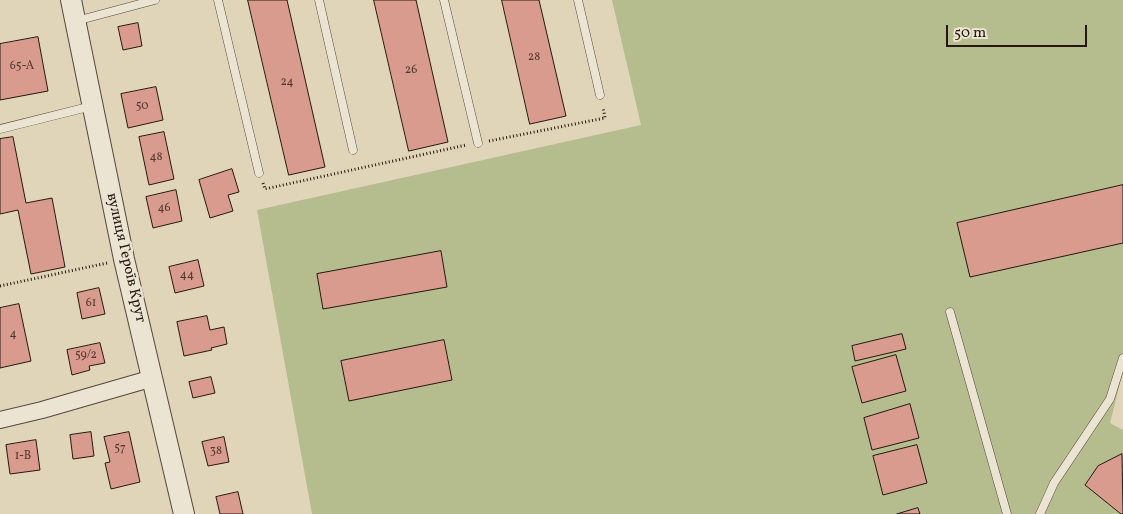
<!DOCTYPE html>
<meta charset="utf-8">
<style>
body{margin:0}
#map{position:relative;width:1123px;height:514px;overflow:hidden;background:#e1d5b9;font-family:Vollkorn,serif}
canvas{display:block}
.scale{position:absolute;left:946px;top:25px;width:141px;height:22px;box-sizing:border-box;border:2px solid #261811;border-top:0;padding-left:6px;font-size:15px;line-height:18px;white-space:nowrap;color:#261811;-webkit-text-stroke:4px #ece4d2;paint-order:stroke}
</style>
<div id="map">
<canvas width="1123" height="514"></canvas>
<div class="scale">50 m</div>
</div>
<script>
const c = document.querySelector('canvas').getContext('2d');
c.lineJoin = 'round';
function fillPath(path, color) {
  c.fillStyle = color;
  c.fill(path, 'evenodd');
}
function strokePath(path, color, width, dash) {
  c.strokeStyle = color;
  c.lineWidth = width;
  c.lineCap = dash ? 'butt' : 'round';
  c.setLineDash(dash || []);
  c.stroke(path);
}
function label(font, color, halo, rows, align = 'center') {
  c.font = font + ' Vollkorn,serif';
  c.lineWidth = 5;
  c.setLineDash([]);
  c.textBaseline = 'middle';
  c.strokeStyle = halo;
  c.fillStyle = color;
  for (const [text, x, y, turn = 0] of rows) {
    c.save();
    c.translate(x, y);
    c.rotate((+turn || 0) * Math.PI / 180);
    c.textAlign = isNaN(turn) ? turn : align;
    if (halo) c.strokeText(text, 0, 0);
    c.fillText(text, 0, 0);
    c.restore();
  }
}
fillPath(new Path2D(`
 M612 0H1123V372L1110 423 1123 430V514H312L257 210 641 125Z`), '#b5bd8e');
const building = new Path2D(`
 M248 0H287L325 167 289 175Z
 M374 0H416L448 142 409 151Z
 M502 0H539L566 116 530 124Z
 M138 23 142 46 123 50 118 27Z
 M38 37 48 91 0 100V44Z
 M156 87 163 120 128 128 121 94Z
 M164 132 174 179 149 185 139 137Z
 M13 137 26 203 52 198 65 267 31 274 18 210 0 214V139Z
 M232 169 239 192 228 195 233 211 210 218 199 180Z
 M1123 185V243L970 277 957 223Z
 M176 190 182 221 153 228 146 197Z
 M441 251 447 287 323 309 317 274Z
 M198 260 204 286 175 293 169 267Z
 M99 288 105 314 82 319 77 293Z
 M19 304 31 361 0 368V308Z
 M207 316 210 330 224 327 227 344 211 348 212 350 184 356 177 322Z
 M902 334 906 349 855 361 852 346Z
 M444 340 452 380 349 401 341 361Z
 M100 343 105 363 89 366 90 370 72 375 67 350Z
 M896 355 906 391 862 403 852 367Z
 M211 377 215 393 193 398 189 382Z
 M910 404 919 438 872 450 864 418Z
 M91 432 94 456 73 459 70 435Z
 M129 432 140 482 111 489 105 463 110 462 104 437Z
 M224 437 229 462 208 466 202 442Z
 M36 440 40 470 10 474 6 445Z
 M917 445 927 483 883 495 873 456Z
 M1122 454 1123 514H1121L1085 485 1098 466Z
 M238 492 243 514H220L216 497Z
 M918 508 920 514H897Z`);
fillPath(building, '#d99b8d');
strokePath(building, '#261811', 1);
const service = new Path2D(`
 M218 0 259 173
 M319 0 353 150
 M444 0 478 143
 M578 0 600 95
 M76 21 155 0
 M0 129 92 106
 M950 312 1007 514
 M1040 514 1054 483 1110 399 1123 358`);
const minor = new Path2D(`
 M0 420 42 410 153 378`);
const tertiary = new Path2D(`
 M71 0 124 259 184 514`);
strokePath(service, '#55473b', 9);
strokePath(minor, '#55473b', 18);
strokePath(tertiary, '#55473b', 22);
strokePath(new Path2D(`
 M489 141 605 118 603 107
 M263 183 265 189 466 145
 M0 286 107 263`), '#261811', 3, [1, 2.5]);
strokePath(service, '#ece4d2', 8);
strokePath(minor, '#ece4d2', 16);
strokePath(tertiary, '#ece4d2', 20);
label('12px', '#533930', null, [
 ["28",534,58],
 ["65-А",22,67],
 ["26",411,71],
 ["24",287,83],
 ["50",142,107],
 ["48",156,158],
 ["46",164,209],
 ["44",187,276],
 ["61",91,304],
 ["4",13,335],
 ["59/2",86,356],
 ["57",120,449],
 ["38",216,452],
 ["1-В",23,457]
]);
label('15px', '#261811', '#ece4d2', [
 ["вулиця Героїв Крут",125,258,77]
]);
</script>
